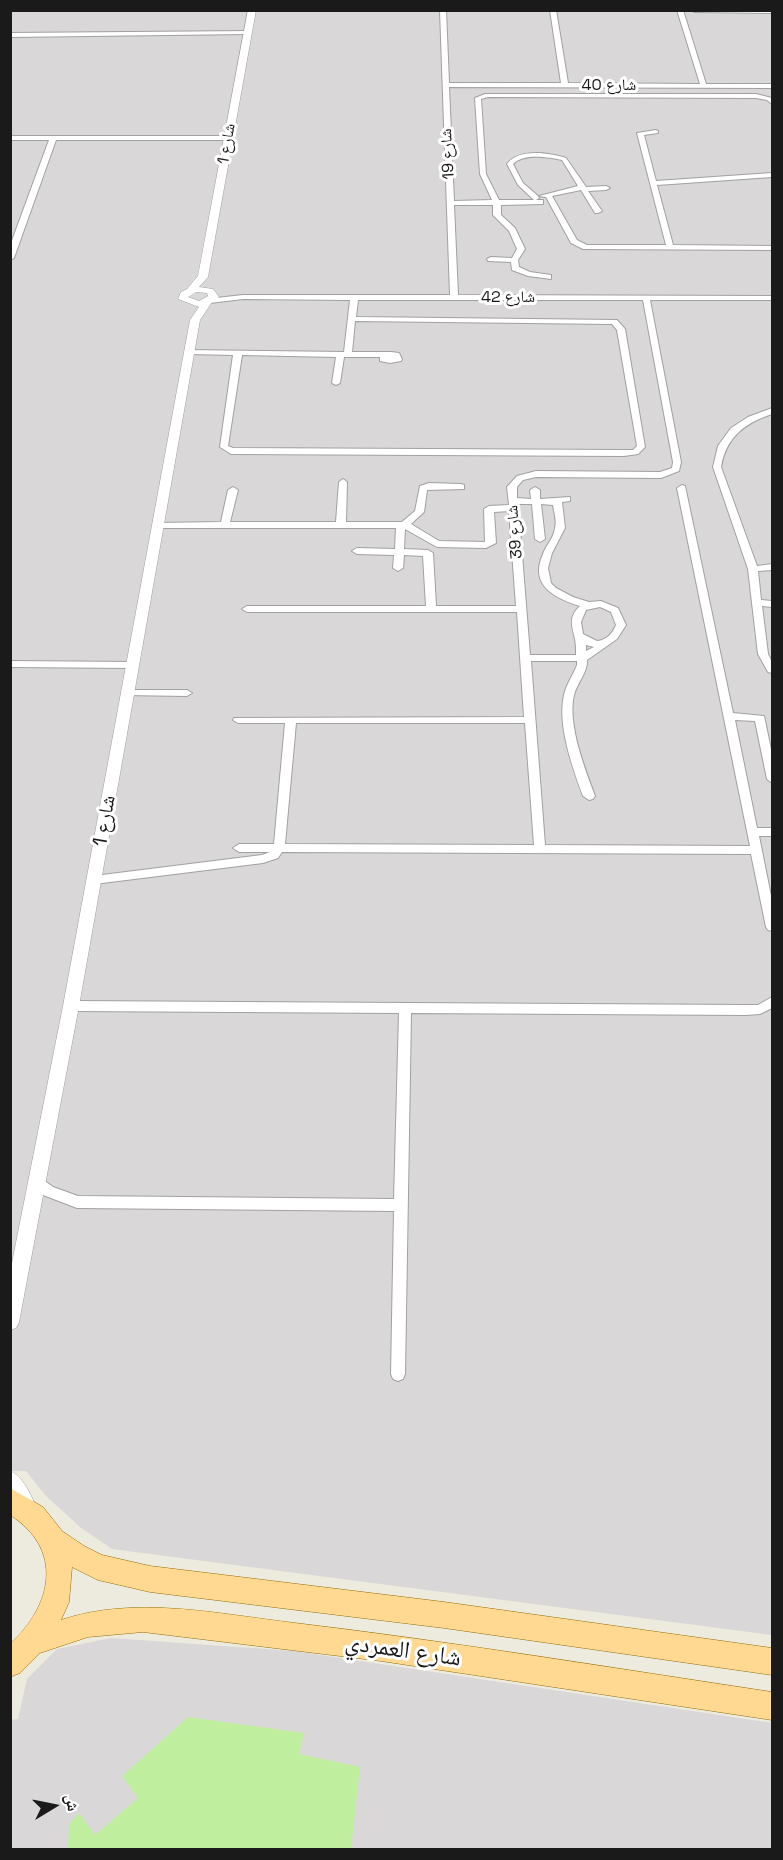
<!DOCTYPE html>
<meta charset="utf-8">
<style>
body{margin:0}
#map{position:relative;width:783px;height:1860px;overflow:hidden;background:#edeade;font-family:"Space Grotesk","Noto Naskh Arabic",sans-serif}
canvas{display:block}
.frame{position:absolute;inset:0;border:12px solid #1a1a1a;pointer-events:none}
.north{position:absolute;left:24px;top:1776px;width:60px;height:60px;-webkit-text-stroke:4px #fff;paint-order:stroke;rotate:80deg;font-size:16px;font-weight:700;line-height:24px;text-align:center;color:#1a1a1a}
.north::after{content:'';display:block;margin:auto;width:21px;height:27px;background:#1a1a1a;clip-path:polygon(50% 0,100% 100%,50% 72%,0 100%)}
</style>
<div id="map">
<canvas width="783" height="1860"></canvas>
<div class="frame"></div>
<div class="north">ش</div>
</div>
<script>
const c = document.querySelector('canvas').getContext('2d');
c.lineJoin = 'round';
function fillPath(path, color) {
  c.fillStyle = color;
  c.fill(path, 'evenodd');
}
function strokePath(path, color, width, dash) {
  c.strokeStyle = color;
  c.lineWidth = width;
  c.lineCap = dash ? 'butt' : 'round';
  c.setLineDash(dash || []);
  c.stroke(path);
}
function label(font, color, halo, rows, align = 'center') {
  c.font = font + ' "Space Grotesk","Noto Naskh Arabic",sans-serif';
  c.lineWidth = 6;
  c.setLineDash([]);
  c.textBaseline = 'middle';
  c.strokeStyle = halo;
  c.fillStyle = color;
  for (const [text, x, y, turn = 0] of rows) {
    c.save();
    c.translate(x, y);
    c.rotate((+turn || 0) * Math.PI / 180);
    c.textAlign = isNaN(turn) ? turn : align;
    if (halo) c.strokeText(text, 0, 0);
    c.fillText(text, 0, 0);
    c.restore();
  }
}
fillPath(new Path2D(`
 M10 11H772V1635L112 1549 80 1527 46 1496 26 1471H11Z
 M111 1638 294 1651 772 1723V1849L11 1850V1720L18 1719 27 1679 57 1649Z`), '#d9d7d7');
fillPath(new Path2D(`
 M188 1717 304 1733 299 1754 360 1767 351 1849H68L69 1824 79 1813 95 1835 138 1798 122 1776Z`), '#bfee9e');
const minor = new Path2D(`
 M440 10H446L449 83H561L550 10H556L568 83 700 84 677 10H683L706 84H772V88L449 87 454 201 492 200 480 174 475 98 485 94H756L772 98V104L767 100 756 98 488 97 481 99 486 174 499 200H534L518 185 507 164C519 148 549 153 566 158L586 187 606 186 610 188 606 190 588 191 602 211 598 213H595L581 190 552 196 577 240 587 245H666L637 133 656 130 658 131V133L644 135 656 181 772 173V177L657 185 673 245 772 246V250L583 249 571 243 546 197 539 196 578 186 562 160C548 157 524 153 513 164L523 183 538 196 539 198 536 200H543V204L501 205V215L515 228 525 249 518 260 519 267 530 272 551 275V279L528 276 512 270 511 262 488 261 487 259 491 257 512 258 517 249 509 231 493 215V205H454L458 295 772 296V300H650L681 462 679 471 661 478 536 477 523 480 517 487V498L531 499 530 490 535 487 540 490V499L570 497V501L562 502 565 528 552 553 548 568 551 583 556 588 573 597 589 602 601 601 618 608 626 625 617 639 587 660C588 672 577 683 574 695 567 724 585 769 595 796L593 799 589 800 583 796C573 769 557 725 564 695 566 685 573 675 577 665V661H531L545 845 750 846 677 488 682 485 685 486 733 713 764 716 772 754V783L767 779 755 721 735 720 757 828H772V836H759L772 901V931L768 930 766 927 751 854 282 852 278 858 263 863 94 884 88 880 94 876 262 855 270 852H239L233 848 239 844H274L285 723H238L233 720 234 718 524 717 517 612H247L242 609 247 606H426L423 556 404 555 403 568 398 571 393 568 394 555 357 554 352 551 357 548 395 549 396 528H158L153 525 155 523 221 522 228 490 233 487 238 490 230 522H336L339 482 343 479 347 482 346 522H402L415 511 420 486 429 483 461 484 464 485V489L427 490 424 512 411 524 439 541 485 542 484 509 489 506 509 505 507 487 517 476 536 471 660 472 672 468 673 462 643 300H358L356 317 617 320 625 329 645 447 638 454 624 456 231 454 220 447 233 355 189 354 185 352 186 350 344 352 350 300 243 299 210 303 206 301 207 299 243 295H450ZM355 321 612 324 617 330 637 446 633 450H624L233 448 228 446 242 355 336 357 332 383 336 385 340 383 344 357H380V361L390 363 401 361 402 359 399 353 391 352H352ZM518 504H532L535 539 540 542 545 539 541 504 553 505C554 512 557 521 555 528 554 538 546 545 543 554 529 585 554 598 580 606 568 617 572 626 575 639 576 644 576 650 576 655H530ZM509 511 516 606H436L433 553 428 550 404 549 405 529 437 547 486 548 496 543 494 512ZM600 607 611 612 616 625C612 634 607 640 597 641L583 634 581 622 586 610ZM586 645 594 647 586 651ZM296 723H525L534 845 285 844Z
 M691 10H772V13L694 12Z
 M250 31 248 34 10 37V33Z
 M10 136H228L231 138 228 140H56L14 258 10 260V246L49 140H10Z
 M772 408V414C745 423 726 437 721 467L757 566 772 564V570L758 571 761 600 772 601V607L762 606 768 654 772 662V673L768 672 758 654 748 569 713 467 718 446 731 428 748 417Z
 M10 661 133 662 138 665 133 668 10 667Z
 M128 690H187L192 693 187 696 124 695 123 693Z
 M772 997V1008L760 1014 746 1015 411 1013 405 1374 403 1379 398 1381 393 1379 391 1374 394 1211 77 1208 43 1195 31 1182 33 1178 38 1176 53 1187 78 1196 394 1199 399 1013 71 1011 67 1009 65 1006 67 1003 71 1001 746 1005H758Z`);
const tertiary = new Path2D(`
 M248 10H256L208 277 199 287 213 289 219 297 212 302 200 320 79 1006 19 1322 16 1328 10 1330V1273L63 1006 190 320 199 307 178 299 181 292 187 289 198 276ZM196 292 207 293 208 296 199 301 188 297Z
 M10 1471C23 1476 31 1495 36 1507L33 1514 26 1516C7 1509 10 1488 10 1471Z`);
const primary = new Path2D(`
 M10 1488 43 1507 62 1531 84 1546 102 1555 150 1566 444 1602 772 1648V1675L444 1628 150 1592 98 1580 72 1567 69 1602 61 1620C136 1595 217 1614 295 1623 454 1642 613 1668 772 1692V1720L381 1661 143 1632 88 1637 40 1653 20 1673 10 1677V1644C53 1605 64 1549 10 1515Z`);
strokePath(minor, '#a1a1a1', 2);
strokePath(tertiary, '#a1a1a1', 1);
strokePath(primary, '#916d00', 1);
fillPath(minor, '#fff');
fillPath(tertiary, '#fff');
fillPath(primary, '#ffd992');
label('16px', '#1a1a1a', '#fff', [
 ["شارع 40",609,86],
 ["شارع 1",227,144,-80],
 ["شارع 19",448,154,-93],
 ["شارع 42",508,298],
 ["شارع 39",515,532,-95]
]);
label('20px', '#1a1a1a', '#fff', [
 ["شارع 1",105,821,-80]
]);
label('24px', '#1a1a1a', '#fff', [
 ["شارع العمردي",403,1651,8]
]);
</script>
